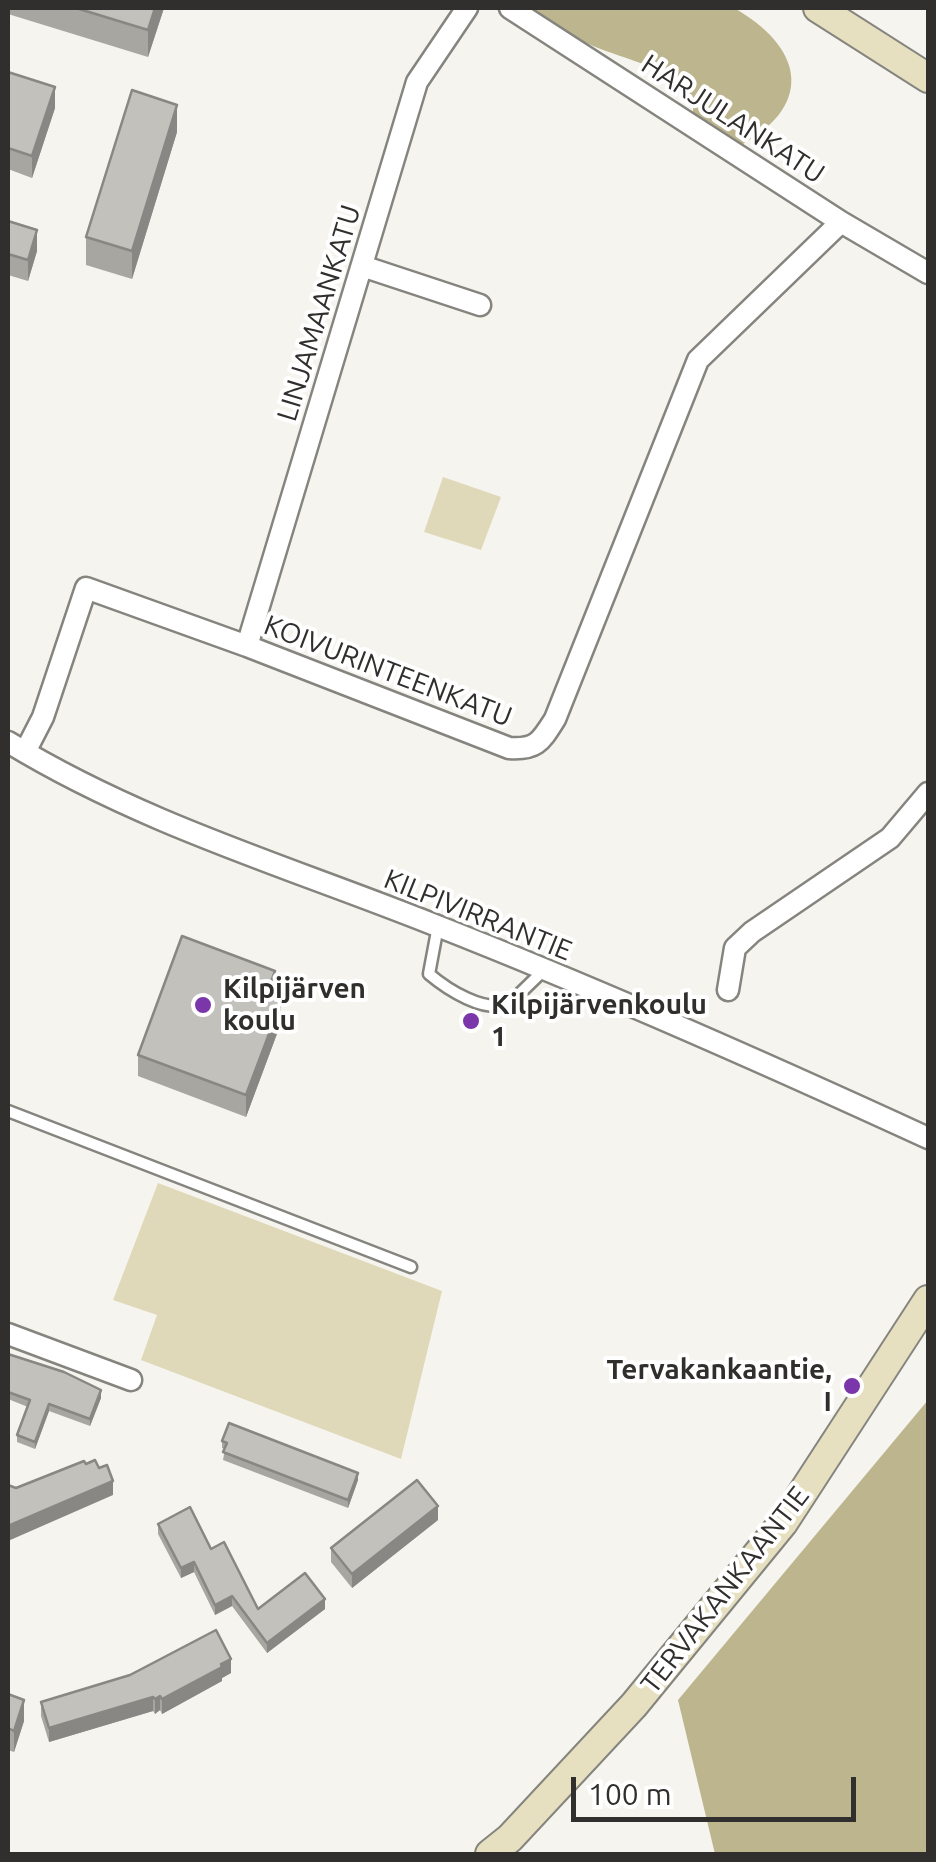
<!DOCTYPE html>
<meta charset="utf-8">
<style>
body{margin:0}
#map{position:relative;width:936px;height:1862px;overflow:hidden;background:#f6f4ee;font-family:Ubuntu,sans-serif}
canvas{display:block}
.frame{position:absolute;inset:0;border:10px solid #302f2d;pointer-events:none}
.scale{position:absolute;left:571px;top:1777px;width:285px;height:45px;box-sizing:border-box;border:5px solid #302f2d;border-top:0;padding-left:12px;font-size:30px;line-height:35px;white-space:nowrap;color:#302f2d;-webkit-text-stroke:8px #fff;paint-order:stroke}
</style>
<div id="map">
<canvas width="936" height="1862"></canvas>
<div class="frame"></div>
<div class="scale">100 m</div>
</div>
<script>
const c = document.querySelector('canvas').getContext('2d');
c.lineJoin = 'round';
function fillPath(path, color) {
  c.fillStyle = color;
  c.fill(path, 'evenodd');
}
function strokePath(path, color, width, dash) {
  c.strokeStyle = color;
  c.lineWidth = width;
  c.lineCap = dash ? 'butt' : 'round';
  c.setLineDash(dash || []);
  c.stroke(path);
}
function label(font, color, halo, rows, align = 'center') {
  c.font = font + ' Ubuntu,sans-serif';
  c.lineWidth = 8;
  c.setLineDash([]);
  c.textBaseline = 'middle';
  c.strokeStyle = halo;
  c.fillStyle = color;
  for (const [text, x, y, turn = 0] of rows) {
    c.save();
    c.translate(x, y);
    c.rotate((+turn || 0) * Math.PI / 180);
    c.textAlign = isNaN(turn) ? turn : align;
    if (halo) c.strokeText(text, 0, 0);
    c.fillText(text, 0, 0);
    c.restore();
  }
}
fillPath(new Path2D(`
 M443 477 501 497 481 550 424 532Z
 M158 1183 442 1291 401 1459 141 1360 157 1315 113 1300Z`), '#dfd9b9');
fillPath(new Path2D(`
 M531 8H734C800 45 817 102 743 144L693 112V98C671 67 626 60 593 46 571 37 551 20 531 8Z
 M928 1400V1854H715L678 1700Z`), '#bcb58e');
const lane = new Path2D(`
 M438 926 429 974C448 990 484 1013 509 1004L544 970
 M8 1111 411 1267`);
const street = new Path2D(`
 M510 8 841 222 928 273
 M362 266 480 305
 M247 646 417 82 467 8
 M8 742C144 825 293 868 440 927 605 992 767 1064 928 1138
 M25 752 43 717 86 588 247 646 509 748C537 750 541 741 555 719L698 360 841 222
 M728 990 735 948 752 932 890 838 928 793
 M8 1334 131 1380`);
const secondary = new Path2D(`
 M818 8 928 78
 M490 1854 510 1838 634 1705 783 1523 928 1300`);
strokePath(lane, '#85847e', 15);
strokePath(street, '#85847e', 25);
strokePath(secondary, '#85847e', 32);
strokePath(lane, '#fff', 10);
strokePath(street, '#fff', 20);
strokePath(secondary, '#e6e0c0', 28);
fillPath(new Path2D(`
 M8 8H164L148 57 8 14Z
 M8 72 55 108 32 178 8 169Z
 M177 132 132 279 86 265V237Z
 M8 221 37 251 28 281 8 275Z
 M275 992 273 999 281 1023 246 1117 138 1076V1055Z
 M8 1354 101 1398 90 1426 49 1411 35 1449 17 1442V1435L28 1407 8 1399Z
 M222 1441 358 1480 348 1508 223 1460 225 1449 222 1448Z
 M438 1520 352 1588 331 1562V1548Z
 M158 1524 211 1549 258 1609H325L267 1653 232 1606 215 1615 194 1572 181 1578 158 1534Z
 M231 1673 222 1678V1681L162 1714 160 1710 155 1714 153 1711 49 1742 41 1716V1702Z
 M8 1694 24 1721 14 1752 8 1750Z`), '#a7a6a1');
fillPath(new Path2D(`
 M155 8H164L148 57V30Z
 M55 87V108L32 178V156Z
 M177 105V132L132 279V251Z
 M37 230V251L28 281V260Z
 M275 971V992L266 1017V996Z
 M281 1002V1023L246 1117V1095Z
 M101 1390V1398L90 1426V1419Z
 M49 1404V1411L35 1449V1442Z
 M358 1473V1480L348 1508V1500Z
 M113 1481V1495L8 1541V1526Z
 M438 1506V1520L352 1588V1574Z
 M194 1562V1572L181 1578V1568Z
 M232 1596V1606L215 1615V1605Z
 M325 1599V1609L267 1653V1643Z
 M231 1659V1673L222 1678V1681L162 1714V1699Z
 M160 1696V1710L155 1714V1699Z
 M153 1697V1711L49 1742V1728Z
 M24 1700V1721L14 1752V1731Z`), '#888783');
const building = new Path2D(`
 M76 8H155L148 30Z
 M8 72 55 87 32 156 8 148Z
 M132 90 177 105 132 251 86 237Z
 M8 221 37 230 28 260 8 254Z
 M182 936 275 971 266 996 281 1002 246 1095 138 1055Z
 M8 1354 64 1372 101 1390 90 1419 49 1404 35 1442 17 1435 30 1400 8 1392Z
 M229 1423 358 1473 348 1500 223 1452 227 1443 222 1441Z
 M95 1460 99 1468 107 1465 113 1481 8 1526V1485L16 1488 84 1461 86 1464Z
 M417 1480 438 1506 352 1574 331 1548Z
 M190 1507 211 1549 224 1542 258 1609 305 1573 325 1599 267 1643 232 1596 215 1605 194 1562 181 1568 158 1524Z
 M216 1630 231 1659 221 1664 222 1667 162 1699 160 1696 155 1699 153 1697 49 1728 41 1702 130 1675Z
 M8 1694 24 1700 14 1731 8 1728Z`);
fillPath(building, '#c2c1bb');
strokePath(building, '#888783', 2.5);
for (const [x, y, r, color] of [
 [203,1005,10,"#7b36a9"],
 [471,1021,10,"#7b36a9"],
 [852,1386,10,"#7b36a9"]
]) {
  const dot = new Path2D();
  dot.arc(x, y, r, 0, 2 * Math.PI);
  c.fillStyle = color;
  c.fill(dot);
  strokePath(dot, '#fff', 4);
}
label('28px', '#302f2d', '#fff', [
 ["HARJULANKATU",733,119,33],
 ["LINJAMAANKATU",319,313,-73],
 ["KOIVURINTEENKATU",388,671,21],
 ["KILPIVIRRANTIE",478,915,22],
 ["TERVAKANKAANTIE",725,1590,-52]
]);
label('bold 28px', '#302f2d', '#fff', [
 ["Kilpijärven",223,989],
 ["koulu",223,1021],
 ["Kilpijärvenkoulu",491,1005],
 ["1",491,1037],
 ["Tervakankaantie,",832,1370,"right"],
 ["I",832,1402,"right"]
], 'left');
</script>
